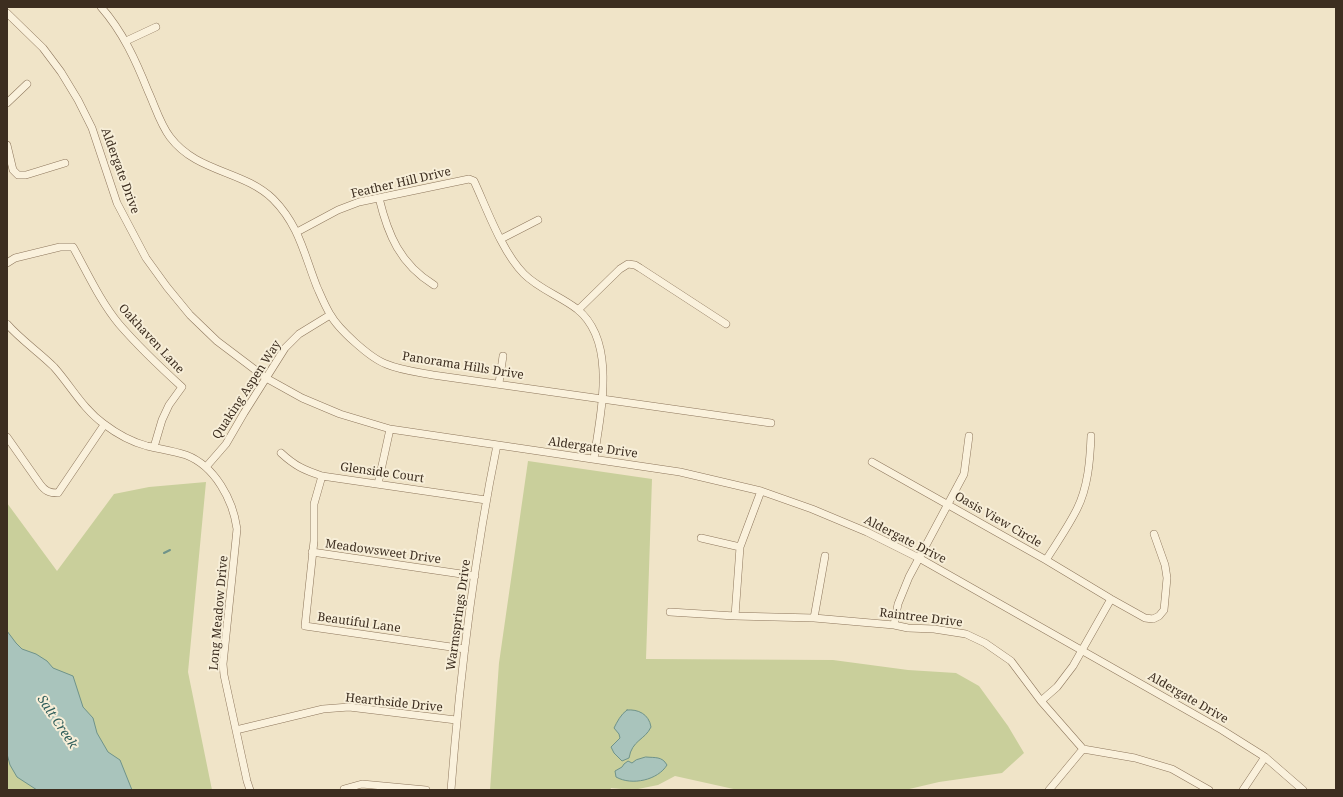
<!DOCTYPE html>
<style>
body{margin:0}
#map{position:relative;width:1343px;height:797px;overflow:hidden;background:#f0e4c8;font-family:"Noto Serif",serif}
canvas{display:block}
.frame{position:absolute;inset:0;border:8px solid #3d2e20;pointer-events:none}
</style>
<div id="map">
<canvas width="1343" height="797"></canvas>
<div class="frame"></div>
</div>
<script>
const c = document.querySelector('canvas').getContext('2d');
c.lineJoin = 'round';
function fillPath(path, color) {
  c.fillStyle = color;
  c.fill(path, 'evenodd');
}
function strokePath(path, color, width, dash) {
  c.strokeStyle = color;
  c.lineWidth = width;
  c.lineCap = dash ? 'butt' : 'round';
  c.setLineDash(dash || []);
  c.stroke(path);
}
function label(font, color, halo, rows, align = 'center') {
  c.font = font + ' "Noto Serif",serif';
  c.lineWidth = 4;
  c.setLineDash([]);
  c.textBaseline = 'middle';
  c.strokeStyle = halo;
  c.fillStyle = color;
  for (const [text, x, y, turn = 0] of rows) {
    c.save();
    c.translate(x, y);
    c.rotate((+turn || 0) * Math.PI / 180);
    c.textAlign = isNaN(turn) ? turn : align;
    if (halo) c.strokeText(text, 0, 0);
    c.fillText(text, 0, 0);
    c.restore();
  }
}
fillPath(new Path2D(`
 M528 461 652 479 646 659 833 660 908 670 956 673 979 686 1008 726 1024 753 1002 773 939 782 905 790H738L675 776 658 785 633 790 611 788 610 790H490L499 663Z
 M206 482 188 672 212 790H7V503L57 571 114 494 149 487Z`), '#c9cf9b');
const water = new Path2D(`
 M7 631 16 643 22 649 36 654 47 661 53 668 73 676 83 707 93 718 97 733 108 752 120 760 132 790H37L17 777 10 765 7 754Z
 M627 710C638 709 649 714 651 727 645 740 632 740 629 758L622 761 614 753 611 747 620 738 619 734 614 728C617 722 621 714 627 710Z
 M646 757C655 758 662 756 667 765 658 780 632 786 616 777L615 771 622 767 624 764 628 761 632 763 636 760Z`);
fillPath(water, '#a9c4bc');
strokePath(water, '#6f938a', 1);
strokePath(new Path2D(`
 M164 553 170 550`), '#6f938a', 2);
const minor = new Path2D(`
 M101 7C123 32 136 61 148 91 155 106 160 124 170 137 197 173 243 170 273 199 299 225 304 254 317 287 321 296 325 306 330 314 338 329 370 358 386 364 400 370 417 372 433 375L771 423
 M7 13 43 48 61 72 78 100 92 128 117 203 146 258 167 287 190 315 217 341 266 378 302 398 340 414 390 429 680 472 761 491 812 509 867 532 919 558 1222 730 1265 757 1303 790
 M126 41 156 27
 M7 103 27 84
 M7 145 13 170 18 175H26L65 163
 M379 198C388 235 400 264 434 285
 M297 232 338 210 359 202 469 179 474 181C487 209 502 252 524 274 539 289 560 296 577 309 618 342 600 414 594 459
 M501 239 538 220
 M7 263 15 258 60 247H73C87 272 100 301 119 324 138 346 160 367 182 387L169 405 162 420 154 447
 M578 310 620 269 628 264 635 265 640 268 726 324
 M7 324C21 340 39 352 54 367 71 386 83 409 104 424 117 434 132 442 147 446 160 449 173 451 186 455 215 466 233 500 237 529L223 664 224 675 247 781 250 790
 M499 383 503 356
 M7 437 40 484C45 491 49 493 58 493L104 425
 M281 453C295 466 304 470 322 476L486 500
 M872 462 1046 560 1111 599 1145 618 1153 619 1159 616 1164 610 1167 578 1165 565 1154 534
 M206 467 226 444 244 413 285 348 299 334 330 315
 M322 476 314 504V541L305 626 465 649
 M378 484 390 429
 M701 538 740 547
 M312 552 475 576
 M1046 560C1056 544 1068 527 1077 509 1088 487 1090 461 1091 436
 M670 612 735 616 814 618 894 625 908 628 934 629 966 634 985 643 1011 661 1041 701 1083 749 1135 758 1172 769 1209 790
 M735 616 740 547 761 491
 M814 618 825 556
 M894 625 898 604 909 577 964 474 969 436
 M1041 701 1057 687 1073 666 1111 599
 M236 730 323 709 349 707 456 720
 M344 789 362 784 426 790
 M451 790C460 674 474 558 497 445
 M1049 790 1083 749
 M1243 790 1265 757`);
strokePath(minor, '#8d765c', 8);
strokePath(minor, '#faf1dc', 7);
label('12px', '#3d2e20', '#f7eed8', [
 ["Aldergate Drive",120,171,70],
 ["Feather Hill Drive",401,183,-13],
 ["Oakhaven Lane",151,339,47],
 ["Panorama Hills Drive",463,366,9],
 ["Quaking Aspen Way",247,390,-57],
 ["Aldergate Drive",593,448,8],
 ["Glenside Court",382,473,8],
 ["Oasis View Circle",998,520,30],
 ["Aldergate Drive",905,540,27],
 ["Meadowsweet Drive",383,552,8],
 ["Long Meadow Drive",219,613,-85],
 ["Warmsprings Drive",459,615,-82],
 ["Raintree Drive",921,618,7],
 ["Beautiful Lane",359,623,8],
 ["Aldergate Drive",1188,698,30],
 ["Hearthside Drive",394,703,6]
]);
label('italic 13px', '#2f5d5a', '#f7eed8', [
 ["Salt Creek",57,722,56]
]);
</script>
